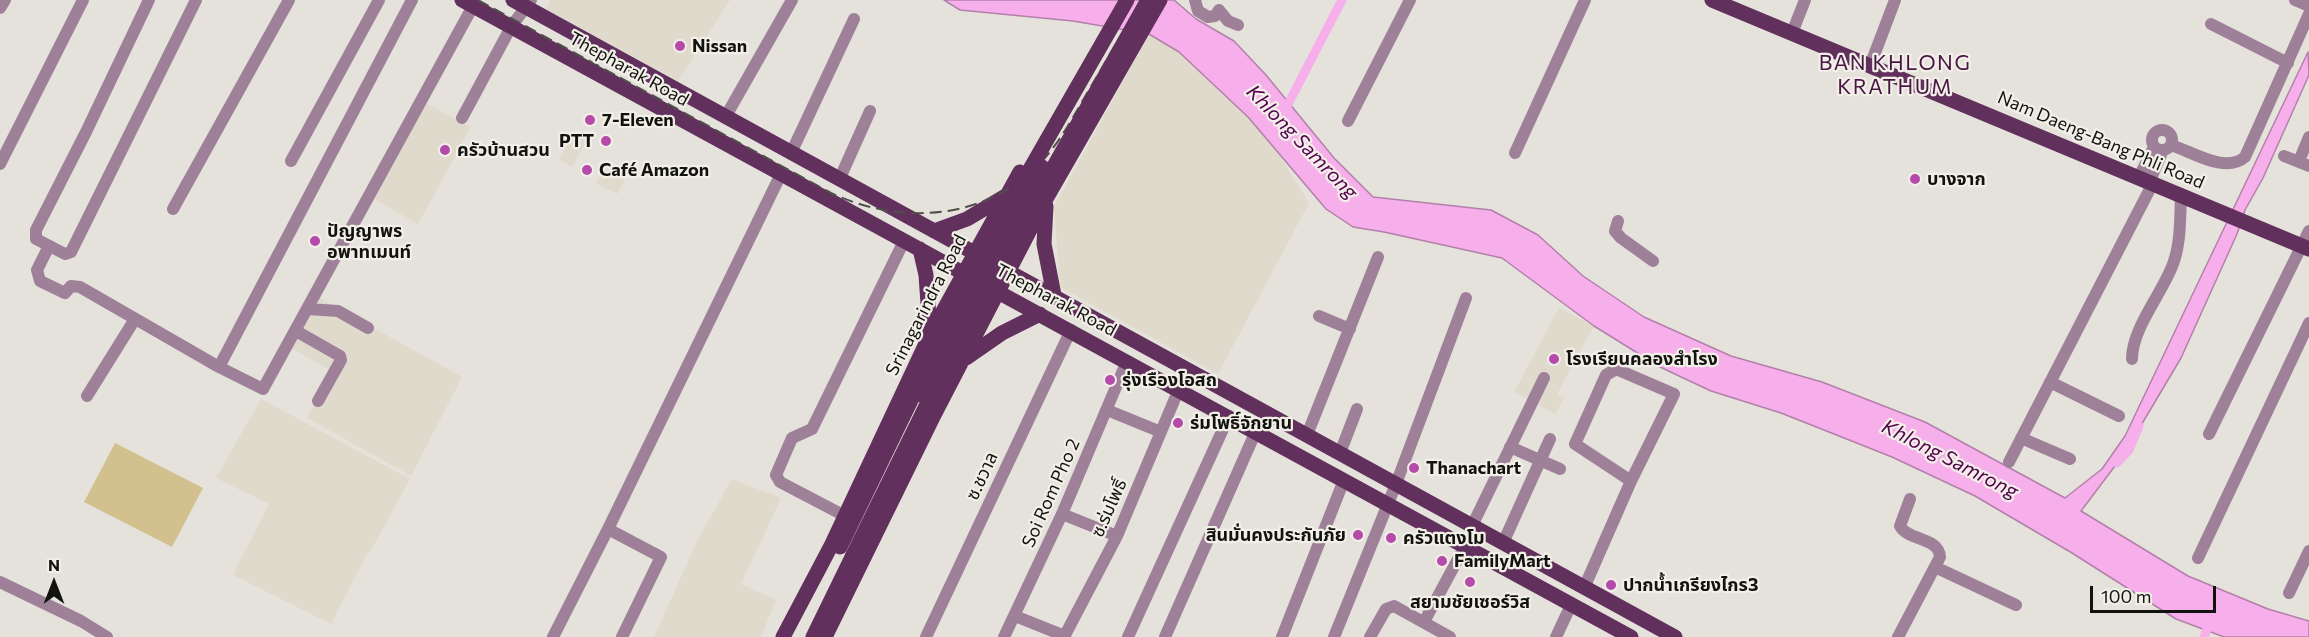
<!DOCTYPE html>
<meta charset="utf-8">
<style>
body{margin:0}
#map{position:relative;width:2309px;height:637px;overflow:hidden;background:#e5e2db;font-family:Commissioner,sans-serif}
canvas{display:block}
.north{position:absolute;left:24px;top:553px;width:60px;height:60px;-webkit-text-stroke:4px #f2efe8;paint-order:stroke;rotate:0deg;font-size:16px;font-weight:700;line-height:24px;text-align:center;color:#12120f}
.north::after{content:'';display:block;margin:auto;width:21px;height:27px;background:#12120f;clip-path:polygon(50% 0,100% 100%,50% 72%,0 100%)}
.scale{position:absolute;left:2090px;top:586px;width:126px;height:27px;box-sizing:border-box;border:3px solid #12120f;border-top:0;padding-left:8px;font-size:18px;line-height:21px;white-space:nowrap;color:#12120f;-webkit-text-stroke:4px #f2efe8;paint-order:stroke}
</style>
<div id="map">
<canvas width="2309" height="637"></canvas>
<div class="north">N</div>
<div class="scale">100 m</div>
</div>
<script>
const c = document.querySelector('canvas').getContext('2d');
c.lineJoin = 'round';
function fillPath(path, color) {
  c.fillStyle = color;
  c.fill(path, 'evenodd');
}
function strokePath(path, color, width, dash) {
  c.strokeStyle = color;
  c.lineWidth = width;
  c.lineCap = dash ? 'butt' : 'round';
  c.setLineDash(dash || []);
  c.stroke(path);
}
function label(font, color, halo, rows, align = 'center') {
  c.font = font + ' Commissioner,"Noto Sans Thai",sans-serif';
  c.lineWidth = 4.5;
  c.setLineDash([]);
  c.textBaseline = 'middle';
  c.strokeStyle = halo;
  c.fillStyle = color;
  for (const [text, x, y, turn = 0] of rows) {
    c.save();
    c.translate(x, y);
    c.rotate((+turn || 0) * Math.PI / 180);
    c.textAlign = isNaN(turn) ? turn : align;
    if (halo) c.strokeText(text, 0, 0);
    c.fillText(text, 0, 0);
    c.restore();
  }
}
fillPath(new Path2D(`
 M551 0H730L678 81 546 9Z
 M1149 34 1179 52 1248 117 1274 147 1309 203 1218 374 1062 288 1060 284 1054 207Z
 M423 102 471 127 418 224 372 198Z
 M574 133 587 140 572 167 559 160Z
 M604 169 625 181 617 194 596 183Z
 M318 297 462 377 411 476 307 418 330 370 290 347Z
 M1559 308 1594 326 1557 394 1564 398 1555 414 1514 392Z
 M261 399 410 479 370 552 368 551 331 624 233 575 269 504 216 478Z
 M732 479 781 498 741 584 776 600 761 637H654L698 539Z`), '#dfdacb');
fillPath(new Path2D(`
 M115 443 203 488 172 547 84 502Z`), '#d2c18e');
const water = new Path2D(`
 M944 0H1174L1196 19 1234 41 1266 75 1334 158 1373 197 1491 210 1538 235 1583 276 1644 317 1731 356 1822 382 1925 422 2065 498 2102 469 2125 436 2308 52 2309 75 2263 178 2245 210 2237 234 2181 358 2124 454 2081 511 2188 576 2268 609 2309 621V637H2224L2176 619 2072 553 1975 496 1892 457 1781 413 1711 391 1660 367 1594 326 1502 258 1384 232 1353 227 1326 209 1248 117 1179 52 1149 34 1073 21 960 10Z`);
fillPath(water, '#f6afeb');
strokePath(water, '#b280a9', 1.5);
strokePath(new Path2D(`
 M1284 112 1342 0
 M2117 463 2129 450 2139 426
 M2204 637 2210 621`), '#f6afeb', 9);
strokePath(new Path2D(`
 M149 0 86 132 36 230V239L65 254 71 252 196 0
 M412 0 219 367 263 389 473 6
 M1195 0 1198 11 1208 17 1215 16 1219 10 1228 21 1238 25
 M2295 0 2309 6
 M0 8 5 0
 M2211 24 2288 63
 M1792 33 1805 0
 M1870 66 1895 0
 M726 116 792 0
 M462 118 511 27 531 0
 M1348 121 1410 0
 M2152 140a10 10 0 1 1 20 0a10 10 0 1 1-20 0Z
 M2171 145C2193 152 2225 174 2245 157L2309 14
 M792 151 854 19
 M1515 153 1585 0
 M2284 156 2309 166
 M291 161 379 0
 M2299 161 2309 137
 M0 164 83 0
 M2139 177 2154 147
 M840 178 870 111
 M2150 181 2163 150
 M173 209 289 0
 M1618 221 1615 231 1621 238 1653 261
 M49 246 37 270 40 281 65 293 71 286 80 287 219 367
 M308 309 338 311 368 328
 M1319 316 1350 329
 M296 331 340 356 341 360 318 401
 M2132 359C2132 328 2162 294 2173 264 2181 243 2180 217 2181 194
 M2050 382 2119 416
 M87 396 135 319
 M1107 410 1161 432
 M2209 434 2309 231
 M1307 435 1378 257
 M2021 438 2070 459
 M1510 447 1560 469
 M1340 453 1357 409
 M2009 462 2153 183
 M1062 514 1117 536
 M845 516 780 482 776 475 792 438 812 429 904 241
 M1472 526 1544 378
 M608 529 661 557 622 637
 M1503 543 1550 439
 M2198 558 2309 323
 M1935 567 2016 605
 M0 582 81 621 107 637
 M1584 588 1631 481 1674 394 1616 369 1606 375 1575 444 1631 481
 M2289 593 2309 551
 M1015 616 1065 636
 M1424 622 1465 546
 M553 637 608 529 781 174
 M926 637 1071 330
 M1004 637 1062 514 1127 361
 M1064 637 1117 536 1179 389
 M1128 637 1229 416
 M1165 637 1256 431
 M1282 637 1344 480
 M1334 637 1396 484 1466 298
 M1370 637 1386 609 1394 606 1450 637
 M1556 637 1571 605
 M1898 637 1940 557C1939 537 1908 541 1900 526L1910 499`), '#9e8199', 12);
strokePath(new Path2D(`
 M462 0 1631 637
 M513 0 1675 637
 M1712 0 2309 249
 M1046 206 1044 244 1054 295
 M934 231 967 219 1004 197
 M920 249 926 275 930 332
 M966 358 1002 333 1040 314
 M922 395 1042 167
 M783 637 832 544 930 335 1020 172
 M813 637 853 555
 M825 637 933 417 1047 197 1160 0`), '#62305c', 15);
strokePath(new Path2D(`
 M478 0 831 193C902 226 988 221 1044 159 1061 140 1073 117 1086 95 1105 63 1123 32 1141 0`), '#50504b', 2, [12, 6]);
strokePath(new Path2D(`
 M840 547 961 297 1021 185 1127 0
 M853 555 975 306 1148 0`), '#62305c', 15);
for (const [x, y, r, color] of [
 [680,46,6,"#b54aaa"],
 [590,120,6,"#b54aaa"],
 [606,141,6,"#b54aaa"],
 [445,150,6,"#b54aaa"],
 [587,170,6,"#b54aaa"],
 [1915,179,6,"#b54aaa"],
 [315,241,6,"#b54aaa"],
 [1554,359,6,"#b54aaa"],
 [1110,380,6,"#b54aaa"],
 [1178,423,6,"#b54aaa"],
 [1414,468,6,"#b54aaa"],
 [1358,535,6,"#b54aaa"],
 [1391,538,6,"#b54aaa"],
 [1442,561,6,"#b54aaa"],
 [1470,582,6,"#b54aaa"],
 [1611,585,6,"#b54aaa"]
]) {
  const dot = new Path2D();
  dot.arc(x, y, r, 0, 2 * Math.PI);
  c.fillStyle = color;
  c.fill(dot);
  strokePath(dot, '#f2efe8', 2);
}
label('bold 18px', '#12120f', '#f2efe8', [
 ["Nissan",692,46],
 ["7-Eleven",602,120],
 ["PTT",594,141,"right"],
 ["ครัวบ้านสวน",457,150],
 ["Café Amazon",599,170],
 ["บางจาก",1927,179],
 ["ปัญญาพร",327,231],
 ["อพาทเมนท์",327,252],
 ["โรงเรียนคลองสำโรง",1566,359],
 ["รุ่งเรืองโอสถ",1122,380],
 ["ร่มโพธิ์จักยาน",1190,423],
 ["Thanachart",1426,468],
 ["สินมั่นคงประกันภัย",1346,535,"right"],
 ["ครัวแตงโม",1403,538],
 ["FamilyMart",1454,561],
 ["ปากน้ำเกรียงไกร3",1623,585],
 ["สยามชัยเซอร์วิส",1470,602,"center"]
], 'left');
label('18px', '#12120f', '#f2efe8', [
 ["Thepharak Road",629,69,29],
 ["Nam Daeng-Bang Phli Road",2101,140,23],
 ["Thepharak Road",1056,300,28],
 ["Srinagarindra Road",926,305,-63],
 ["ซ.ชวาล",982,476,-65],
 ["Soi Rom Pho 2",1051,493,-66],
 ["ซ.ร่มโพธิ์",1109,508,-66]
]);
label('italic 20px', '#54004e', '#f2efe8', [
 ["Khlong Samrong",1302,142,46],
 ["Khlong Samrong",1950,459,27]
]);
c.letterSpacing = '1.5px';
label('21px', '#491644', '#f2efe8', [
 ["BAN KHLONG",1895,63],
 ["KRATHUM",1895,87]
]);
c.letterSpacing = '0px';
</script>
